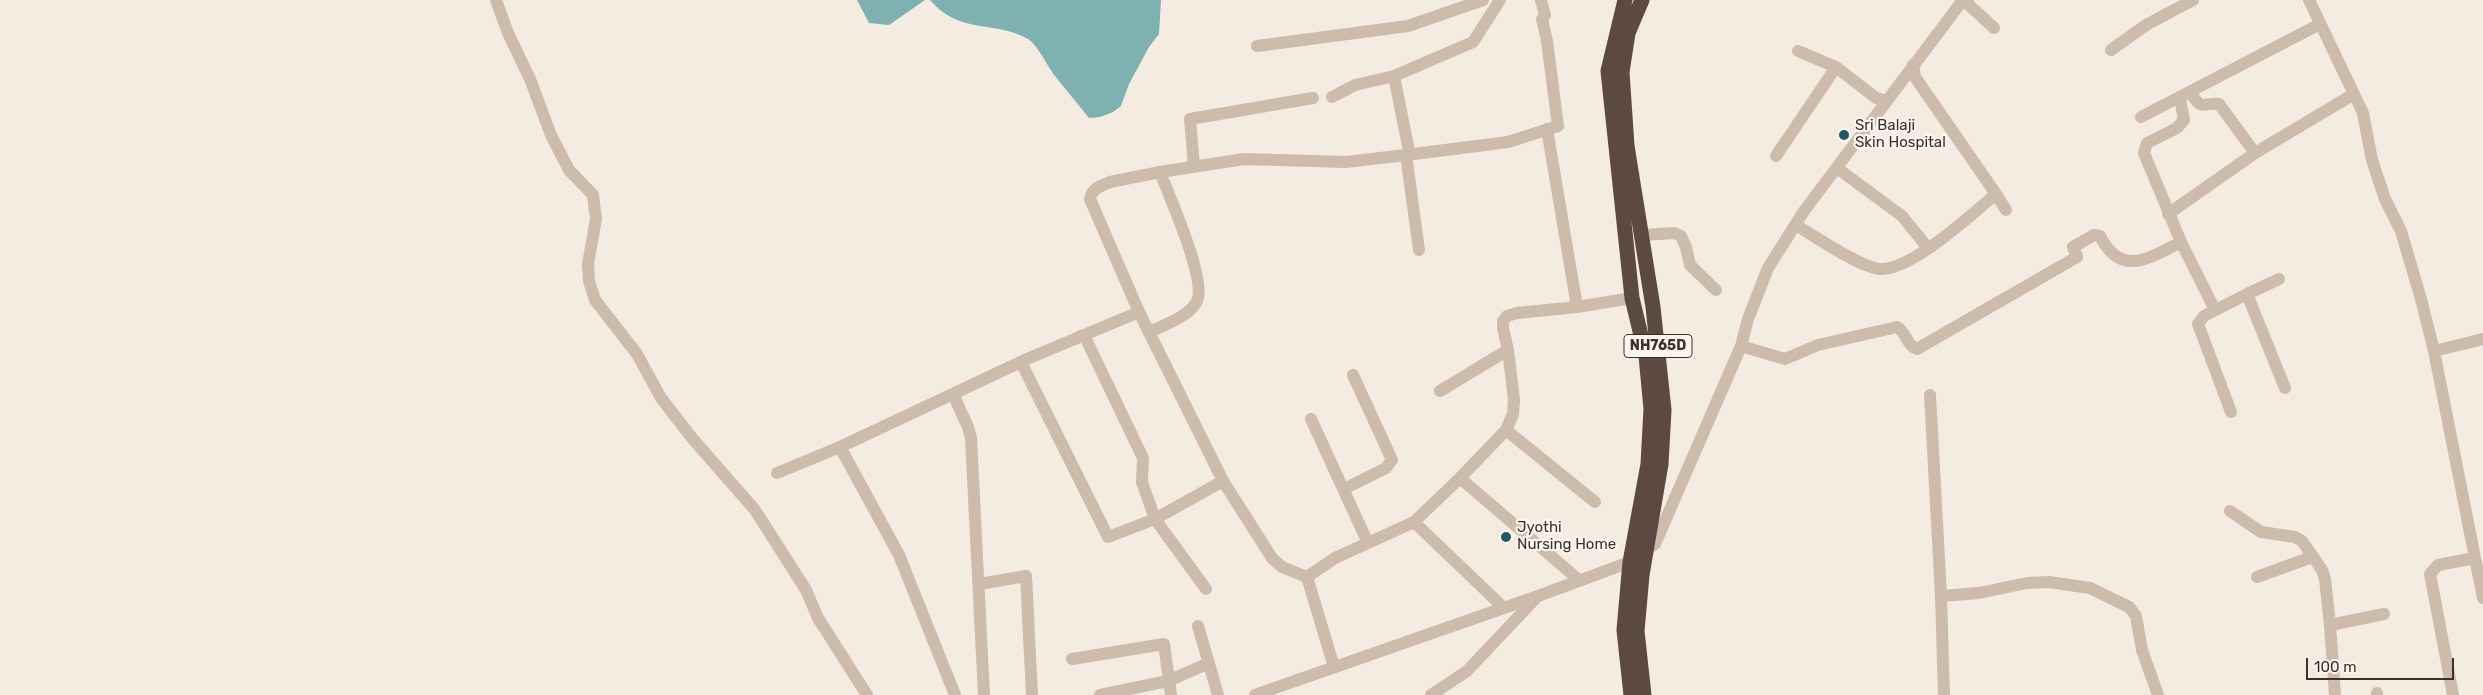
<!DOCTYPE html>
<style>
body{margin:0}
#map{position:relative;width:2483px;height:695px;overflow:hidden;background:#f4ebe1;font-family:Rubik,sans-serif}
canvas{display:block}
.scale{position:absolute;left:2306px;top:658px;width:148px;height:22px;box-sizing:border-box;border:2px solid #3b302b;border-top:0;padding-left:6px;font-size:15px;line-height:18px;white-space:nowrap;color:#3b302b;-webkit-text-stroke:4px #fbf5ee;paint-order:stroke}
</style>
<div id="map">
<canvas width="2483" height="695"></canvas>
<div class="scale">100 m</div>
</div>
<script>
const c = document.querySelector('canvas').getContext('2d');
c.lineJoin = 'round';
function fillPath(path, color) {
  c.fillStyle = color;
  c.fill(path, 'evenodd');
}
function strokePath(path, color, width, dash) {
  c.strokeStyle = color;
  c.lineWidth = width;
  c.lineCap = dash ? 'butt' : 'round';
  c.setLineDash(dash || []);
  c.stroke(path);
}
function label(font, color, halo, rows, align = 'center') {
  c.font = font + ' Rubik,sans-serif';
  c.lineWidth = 4.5;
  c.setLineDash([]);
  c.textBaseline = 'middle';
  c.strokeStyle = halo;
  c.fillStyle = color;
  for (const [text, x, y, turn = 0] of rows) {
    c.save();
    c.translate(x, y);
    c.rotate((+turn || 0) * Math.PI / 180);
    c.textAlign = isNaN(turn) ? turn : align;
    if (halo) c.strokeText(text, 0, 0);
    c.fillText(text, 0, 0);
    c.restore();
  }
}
fillPath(new Path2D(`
 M857 0H925L889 25 869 23Z
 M930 0H1161L1159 34 1149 47 1129 84 1121 106 1113 112 1100 117 1089 118C1078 104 1066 90 1055 76 1048 67 1037 44 1028 39 994 20 960 35 930 0Z`), '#7fb0b2');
strokePath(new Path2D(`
 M496 0 508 33 530 79 551 135 569 170 593 195 596 219 588 264 589 281 595 300 637 354 661 398 692 438 755 510 806 590 818 618 867 695
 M1968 0V4L1994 28
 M2309 0 2363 113 2372 160 2385 199 2401 231 2421 299 2434 351 2483 598
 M1257 46 1408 26 1483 0
 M2111 50 2146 25 2193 0
 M1798 51 1836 67 1876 98 1886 101
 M2191 93C2202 112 2203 102 2219 104L2255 153
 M1332 97 1355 85 1394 76
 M2180 98 2184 120 2177 128 2147 143 2144 153 2181 242 2215 310
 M2141 117 2320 24
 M1547 129 1577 307
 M1776 156 1836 67
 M1194 166 1190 119 1313 98
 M1837 168 1902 216 1928 248
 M1996 194 2006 210
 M2168 214 2255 153 2354 94
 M1796 225C1814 236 1861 268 1880 269 1911 271 1972 214 1996 194L1915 77 1913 65
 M1642 235 1674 233 1681 236 1686 247 1690 265 1716 290
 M1419 250 1406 155 1409 151 1394 76 1473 42 1500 0
 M2247 294 2279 279
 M1149 332C1164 325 1189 317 1197 301 1207 280 1169 196 1160 172
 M1080 336 1084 335 1143 458 1142 482 1155 519 1206 589
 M1741 346 1785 359 1818 345 1897 327C1906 332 1907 346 1917 349L2077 257 2073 247 2094 235 2100 236C2121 278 2149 258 2181 242
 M2434 351 2483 339
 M1021 362 1108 537 1155 519 1223 481 1272 558 1282 567 1307 577
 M1440 391 1508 350
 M953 394 968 427 971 438 984 695
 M1930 395 1941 596 1944 695
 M2231 412 2198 324 2204 316 2247 294 2285 388
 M1311 419 1368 543
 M1506 430 1595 502
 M777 473 840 447
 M1223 481 1139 312 1090 199C1092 188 1101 186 1110 182L1160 172 1244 159 1346 162 1406 155 1508 142 1558 126 1547 41 1542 19 1545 15 1541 0
 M1344 489 1386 468 1392 460 1353 375
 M2230 511 2261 532 2295 537 2302 541 2322 570 2325 579 2330 625 2335 695
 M1414 522 1504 608
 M2257 577 2312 557
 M1579 580 1460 478 1506 430 1513 414 1514 400 1508 350 1503 328V321L1507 316 1517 313 1577 307 1632 298
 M979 584 1026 576 1032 695
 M1941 596 1979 593 2027 583 2049 582 2090 588 2129 607 2136 616 2142 650 2158 695
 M2330 625 2384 614
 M1198 626 1218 695
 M1072 659 1164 644 1171 695
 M1334 667 1307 577 1335 558 1414 522 1460 478
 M2377 693V695
 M955 695 899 555 840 447 1027 359 1139 312
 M1100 695 1168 681 1209 663
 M1255 695 1538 596 1630 562 1655 544 1741 346 1748 319 1768 268 1804 211 1963 0
 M1431 695 1467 671 1536 598
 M2453 695 2430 574 2438 565 2475 558`), '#cdbbac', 12);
strokePath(new Path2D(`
 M1625 0 1608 71 1632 298 1646 356 1651 409 1648 464 1630 562 1624 630 1631 695
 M1642 0 1628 33 1622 72 1627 146 1653 307 1664 410 1661 464 1642 575 1637 631 1644 695`), '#5c4a42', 15);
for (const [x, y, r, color] of [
 [1844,135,6,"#1f5a5e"],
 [1506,537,6,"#1f5a5e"]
]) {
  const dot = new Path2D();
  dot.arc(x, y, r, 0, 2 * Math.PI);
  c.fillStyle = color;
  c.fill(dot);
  strokePath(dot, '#fbf5ee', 2);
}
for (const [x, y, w] of [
 [1658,346,68]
]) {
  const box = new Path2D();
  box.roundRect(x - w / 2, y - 11.5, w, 23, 4);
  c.fillStyle = '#fbf5ee';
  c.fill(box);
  strokePath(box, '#3b302b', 1);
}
label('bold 14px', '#3b302b', null, [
 ["NH765D",1658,346]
]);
label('15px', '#3b302b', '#fbf5ee', [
 ["Sri Balaji",1855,126],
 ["Skin Hospital",1855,143],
 ["Jyothi",1517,528],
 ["Nursing Home",1517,545]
], 'left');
</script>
